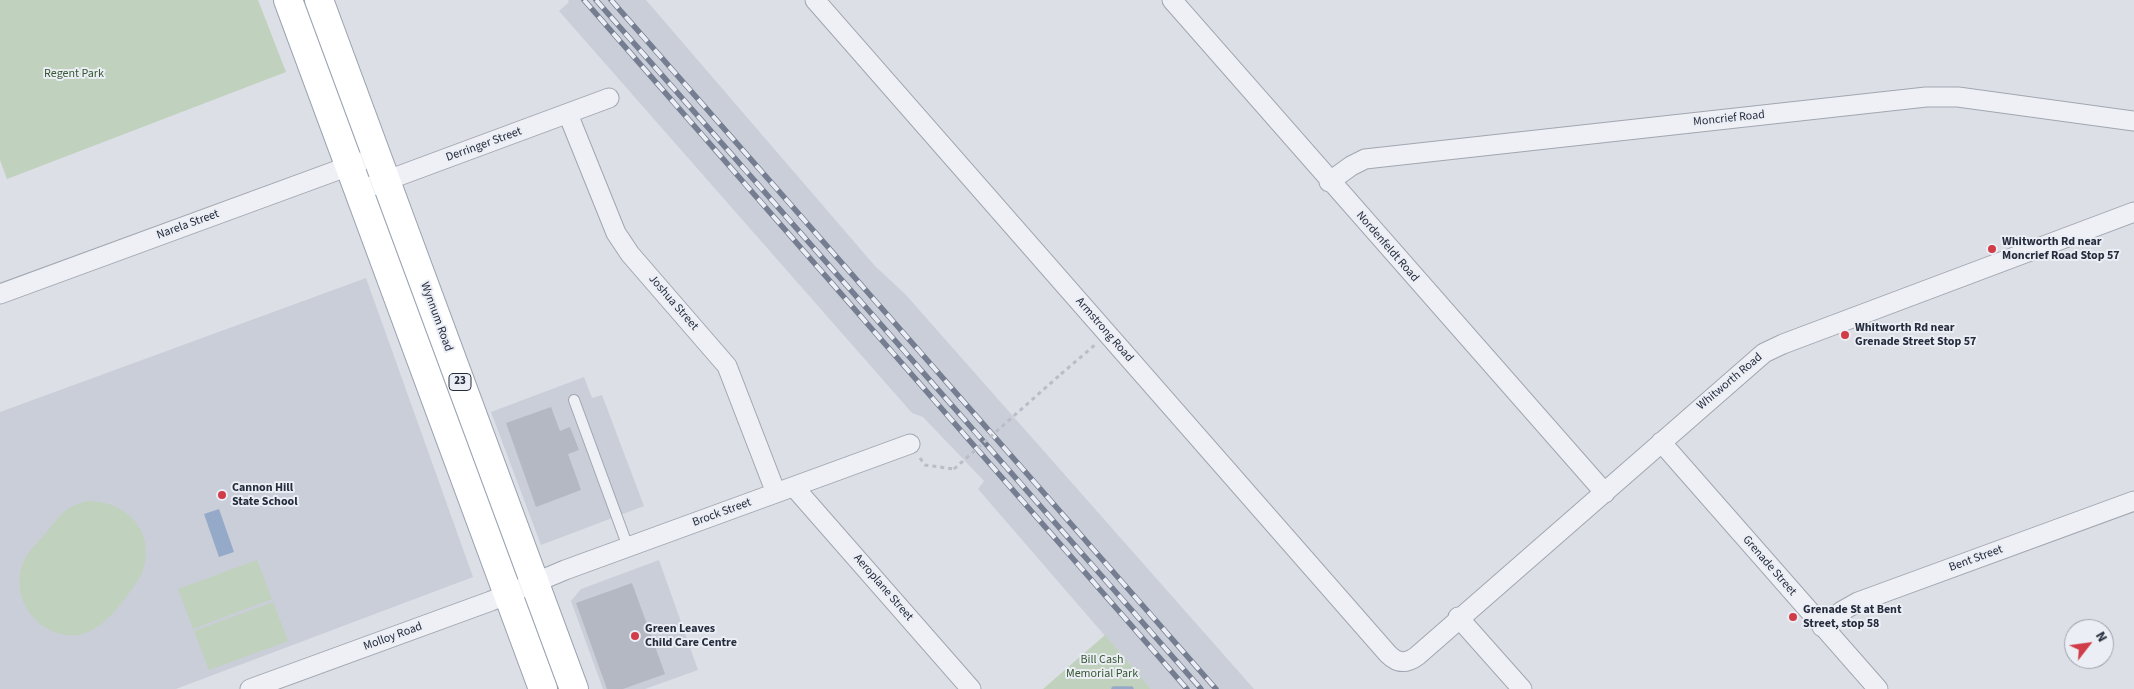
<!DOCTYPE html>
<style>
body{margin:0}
#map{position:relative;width:2134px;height:689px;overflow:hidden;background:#dcdfe6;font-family:"Source Sans 3",sans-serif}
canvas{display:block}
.north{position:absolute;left:2064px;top:619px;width:50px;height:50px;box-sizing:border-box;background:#ebeef4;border:1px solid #9ca0ab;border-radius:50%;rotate:60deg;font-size:14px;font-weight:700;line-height:20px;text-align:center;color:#252c3d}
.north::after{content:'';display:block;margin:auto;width:18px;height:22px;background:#d03c48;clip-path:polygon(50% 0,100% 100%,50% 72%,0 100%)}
</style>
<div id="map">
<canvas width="2134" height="689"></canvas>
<div class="north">N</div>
</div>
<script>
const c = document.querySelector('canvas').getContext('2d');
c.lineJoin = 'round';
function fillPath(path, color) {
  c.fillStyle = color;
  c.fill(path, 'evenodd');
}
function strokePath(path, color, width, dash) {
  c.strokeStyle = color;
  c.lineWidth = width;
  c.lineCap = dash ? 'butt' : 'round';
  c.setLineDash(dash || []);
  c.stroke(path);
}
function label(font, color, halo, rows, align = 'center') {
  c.font = font + ' "Source Sans 3",sans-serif';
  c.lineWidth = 4;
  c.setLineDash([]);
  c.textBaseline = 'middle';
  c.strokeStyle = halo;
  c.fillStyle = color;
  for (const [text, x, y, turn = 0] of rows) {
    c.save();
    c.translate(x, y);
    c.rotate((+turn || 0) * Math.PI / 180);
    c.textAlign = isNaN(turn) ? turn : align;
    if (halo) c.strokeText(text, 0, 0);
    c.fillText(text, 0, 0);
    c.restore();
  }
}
fillPath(new Path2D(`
 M568 0H646L875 266 906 295 1254 689H1151L978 489 984 481 923 417 912 413 559 11 569 2Z
 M366 278 473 577 176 689H0V412Z
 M584 377 592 398 602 395 644 506 541 545 491 412Z
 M659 560 698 670 645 689H603L571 601 581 589Z`), '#caced8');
fillPath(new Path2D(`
 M0 0H258L286 72 7 179 0 160Z
 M88 501C124 501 154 528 144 567 141 578 133 587 127 596 109 620 86 646 52 631 23 618 10 583 27 555 33 547 40 539 47 532 60 515 66 506 88 501Z
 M257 560 272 599 193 629 178 589Z
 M273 602 288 641 209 670 194 631Z
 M1105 635 1151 689H1043Z`), '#c0d1bd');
fillPath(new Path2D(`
 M219 509 234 552 219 557 204 514Z`), '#95aac8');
strokePath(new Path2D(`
 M1114 689H1131`), '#95aac8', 5.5);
fillPath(new Path2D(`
 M551 407 560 431 570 427 579 450 568 454 581 490 536 507 506 423Z
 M632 583 665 674 623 689H607L576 603Z`), '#b3b8c3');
const lane = new Path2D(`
 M574 400 628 547`);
const street = new Path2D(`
 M815 0 1388 654C1398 664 1406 664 1417 656L1764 353 1783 344 2134 212
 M1172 0 1605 493
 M568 114 616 233 630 254 727 366 776 493
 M1329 182 1351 166 1365 159 1926 97H1958L2134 121
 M358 191 609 98
 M0 294 360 162
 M1661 442 1878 689
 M794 487 971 689
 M1458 617 1522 689
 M1822 627 1842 611 1858 602 2134 501
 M250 689 491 601 565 570 910 444`);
const primary = new Path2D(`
 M288 0 543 689
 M319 0 574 689`);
strokePath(lane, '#a1a6b0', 12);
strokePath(street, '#a1a6b0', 21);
strokePath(primary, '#9ba3b2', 30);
strokePath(new Path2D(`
 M1061 374 1096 344
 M920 458 925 465 954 469`), '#babdc5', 3, [4, 4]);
strokePath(lane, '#eef0f5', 10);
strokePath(street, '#eef0f5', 19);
strokePath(primary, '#fff', 28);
const rail = new Path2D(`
 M584 0 1187 689
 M596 0 1201 689
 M611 0 1216 689`);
strokePath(rail, '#757d90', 5.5);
strokePath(rail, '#ebeef4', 4, [11]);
strokePath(new Path2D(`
 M954 469 1061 374`), '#babdc5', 3, [4, 4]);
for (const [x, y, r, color] of [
 [1992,249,5,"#d03c48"],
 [1845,335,5,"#d03c48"],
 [222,495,5,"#d03c48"],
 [1793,617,5,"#d03c48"],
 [635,636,5,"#d03c48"]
]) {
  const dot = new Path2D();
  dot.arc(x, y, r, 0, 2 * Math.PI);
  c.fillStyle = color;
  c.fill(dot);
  strokePath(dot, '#ebeef4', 2);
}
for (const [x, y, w] of [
 [460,382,22]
]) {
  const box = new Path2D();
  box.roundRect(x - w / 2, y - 8.5, w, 17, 4);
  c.fillStyle = '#ebeef4';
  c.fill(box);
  strokePath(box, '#252c3d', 1);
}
label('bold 11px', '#252c3d', null, [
 ["23",460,382]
]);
label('12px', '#375932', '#ebeef4', [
 ["Regent Park",74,74],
 ["Bill Cash",1102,660],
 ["Memorial Park",1102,674]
]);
label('12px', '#252c3d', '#ebeef4', [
 ["Moncrief Road",1729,119,-6],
 ["Derringer Street",484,145,-20],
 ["Narela Street",188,225,-20],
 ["Nordenfeldt Road",1387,247,49],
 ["Joshua Street",673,303,49],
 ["Wynnum Road",436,317,70],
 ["Armstrong Road",1104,330,49],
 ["Whitworth Road",1730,382,-40],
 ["Brock Street",722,513,-20],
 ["Bent Street",1976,559,-20],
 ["Grenade Street",1769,566,49],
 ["Aeroplane Street",883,588,49],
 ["Molloy Road",393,637,-20]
]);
label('bold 12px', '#252c3d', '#ebeef4', [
 ["Whitworth Rd near",2002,242],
 ["Moncrief Road Stop 57",2002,256],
 ["Whitworth Rd near",1855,328],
 ["Grenade Street Stop 57",1855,342],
 ["Cannon Hill",232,488],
 ["State School",232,502],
 ["Grenade St at Bent",1803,610],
 ["Street, stop 58",1803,624],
 ["Green Leaves",645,629],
 ["Child Care Centre",645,643]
], 'left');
</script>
